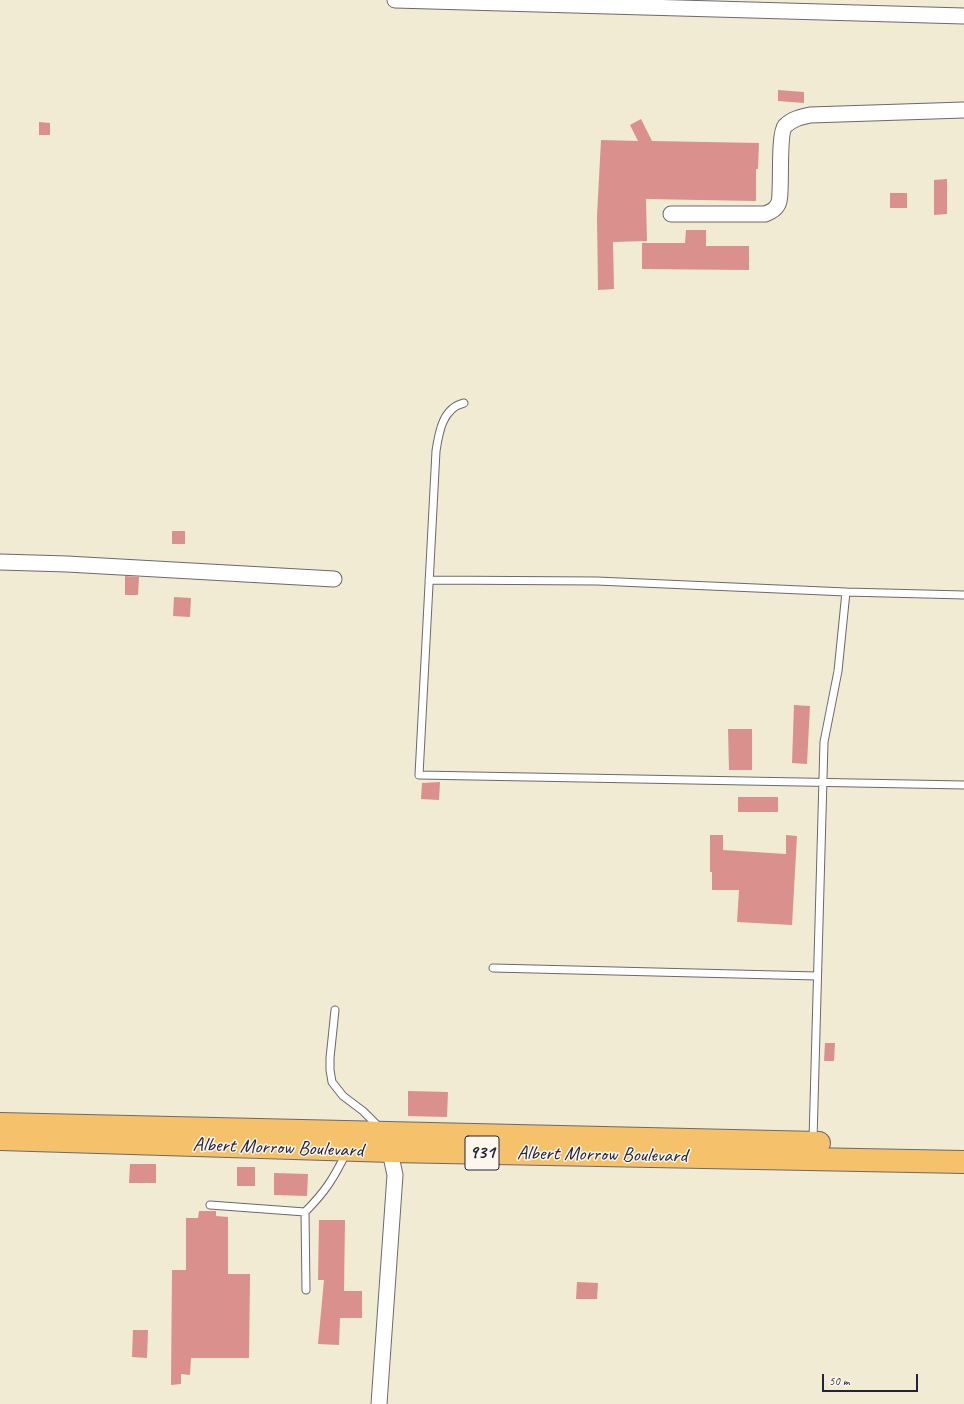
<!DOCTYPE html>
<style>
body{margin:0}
#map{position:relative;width:964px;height:1404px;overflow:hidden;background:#f0ebd2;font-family:Caveat,sans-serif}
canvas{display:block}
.scale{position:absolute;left:822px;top:1374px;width:96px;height:18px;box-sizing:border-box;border:2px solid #22223b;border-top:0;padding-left:5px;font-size:12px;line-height:14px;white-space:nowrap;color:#22223b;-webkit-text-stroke:3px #fbf7ec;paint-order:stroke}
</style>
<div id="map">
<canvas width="964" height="1404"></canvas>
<div class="scale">50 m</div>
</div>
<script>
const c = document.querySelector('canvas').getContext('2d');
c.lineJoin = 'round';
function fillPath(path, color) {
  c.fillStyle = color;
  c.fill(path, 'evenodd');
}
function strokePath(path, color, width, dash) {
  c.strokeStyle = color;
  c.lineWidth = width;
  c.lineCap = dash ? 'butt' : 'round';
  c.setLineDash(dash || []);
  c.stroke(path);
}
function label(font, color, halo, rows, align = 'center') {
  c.font = font + ' Caveat,sans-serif';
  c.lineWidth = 3;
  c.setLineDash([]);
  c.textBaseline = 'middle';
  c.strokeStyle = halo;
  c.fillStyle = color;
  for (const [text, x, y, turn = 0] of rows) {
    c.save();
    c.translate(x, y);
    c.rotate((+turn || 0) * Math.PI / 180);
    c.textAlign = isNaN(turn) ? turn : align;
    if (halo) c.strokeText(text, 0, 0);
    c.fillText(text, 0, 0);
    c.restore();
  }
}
fillPath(new Path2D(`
 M778 90 804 92V103L778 101Z
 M641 119 652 141 759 143 758 169H756V201L646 199 647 241 613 242 614 289 598 290 597 216 601 140 638 141 630 125Z
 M39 122 50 123V135H39Z
 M947 179V214L934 215V180Z
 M890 193H907V208H890Z
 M686 230H706V246H749V270L642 269V243H685Z
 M172 531H185V544H172Z
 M125 576 139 577 138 595H125Z
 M174 597 191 598 190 617 173 616Z
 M794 705 810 706 807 764 792 763Z
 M728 729H752V770H729Z
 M440 782 439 800 421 799 422 783Z
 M738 797H778V812H738Z
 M710 835H723V850L786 854V835L797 836 792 925 737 922 739 890H712V872H710Z
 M825 1043H835L834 1061H824Z
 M408 1091 448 1092 447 1117 408 1116Z
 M130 1164H156V1183H129Z
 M237 1167H255V1186H237Z
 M274 1173 308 1174 307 1196 274 1195Z
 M199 1211H216V1216L228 1217V1274H250L249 1358H191L190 1375 181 1374V1384L171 1385 172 1270H186V1218H198Z
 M319 1220H345L344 1291H362V1318H340L339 1345 318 1344 324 1280H318Z
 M577 1282 598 1283 597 1299H576Z
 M133 1330H148L147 1358 132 1357Z`), '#da908c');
const lane = new Path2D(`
 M464 403C443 408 439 431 436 451L419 775 964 785
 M429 580 597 581 846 592 964 595
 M493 968 817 976
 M335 1010 330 1058V1070L332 1082 343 1096 363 1111 380 1128
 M813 1140 824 742 838 671 846 592
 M210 1205 305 1212
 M306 1290 305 1212C325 1192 334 1178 346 1153`);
const street = new Path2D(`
 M395 0 964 16
 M671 214H765C770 212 774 211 777 206 780 202 780 196 780 191 781 179 779 133 785 126 792 119 801 117 810 115L964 110
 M0 562 67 564 334 579
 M379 1404 395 1175 388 1142`);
const highway = new Path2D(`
 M0 1124 819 1143
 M0 1139 391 1151 964 1162`);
strokePath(lane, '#6a6870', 9);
strokePath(street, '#6a6870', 17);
strokePath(highway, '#6a6870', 24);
strokePath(lane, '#fff', 7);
strokePath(street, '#fff', 15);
strokePath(highway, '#f6c16b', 22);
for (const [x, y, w] of [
 [482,1153,34]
]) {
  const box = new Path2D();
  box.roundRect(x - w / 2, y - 17, w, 34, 3);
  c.fillStyle = '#fbf7ec';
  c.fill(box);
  strokePath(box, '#22223b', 1);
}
label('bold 19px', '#22223b', null, [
 ["931",482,1153]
]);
label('20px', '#22223b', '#fbf7ec', [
 ["Albert Morrow Boulevard",278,1148,2],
 ["Albert Morrow Boulevard",602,1155,1]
]);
</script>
